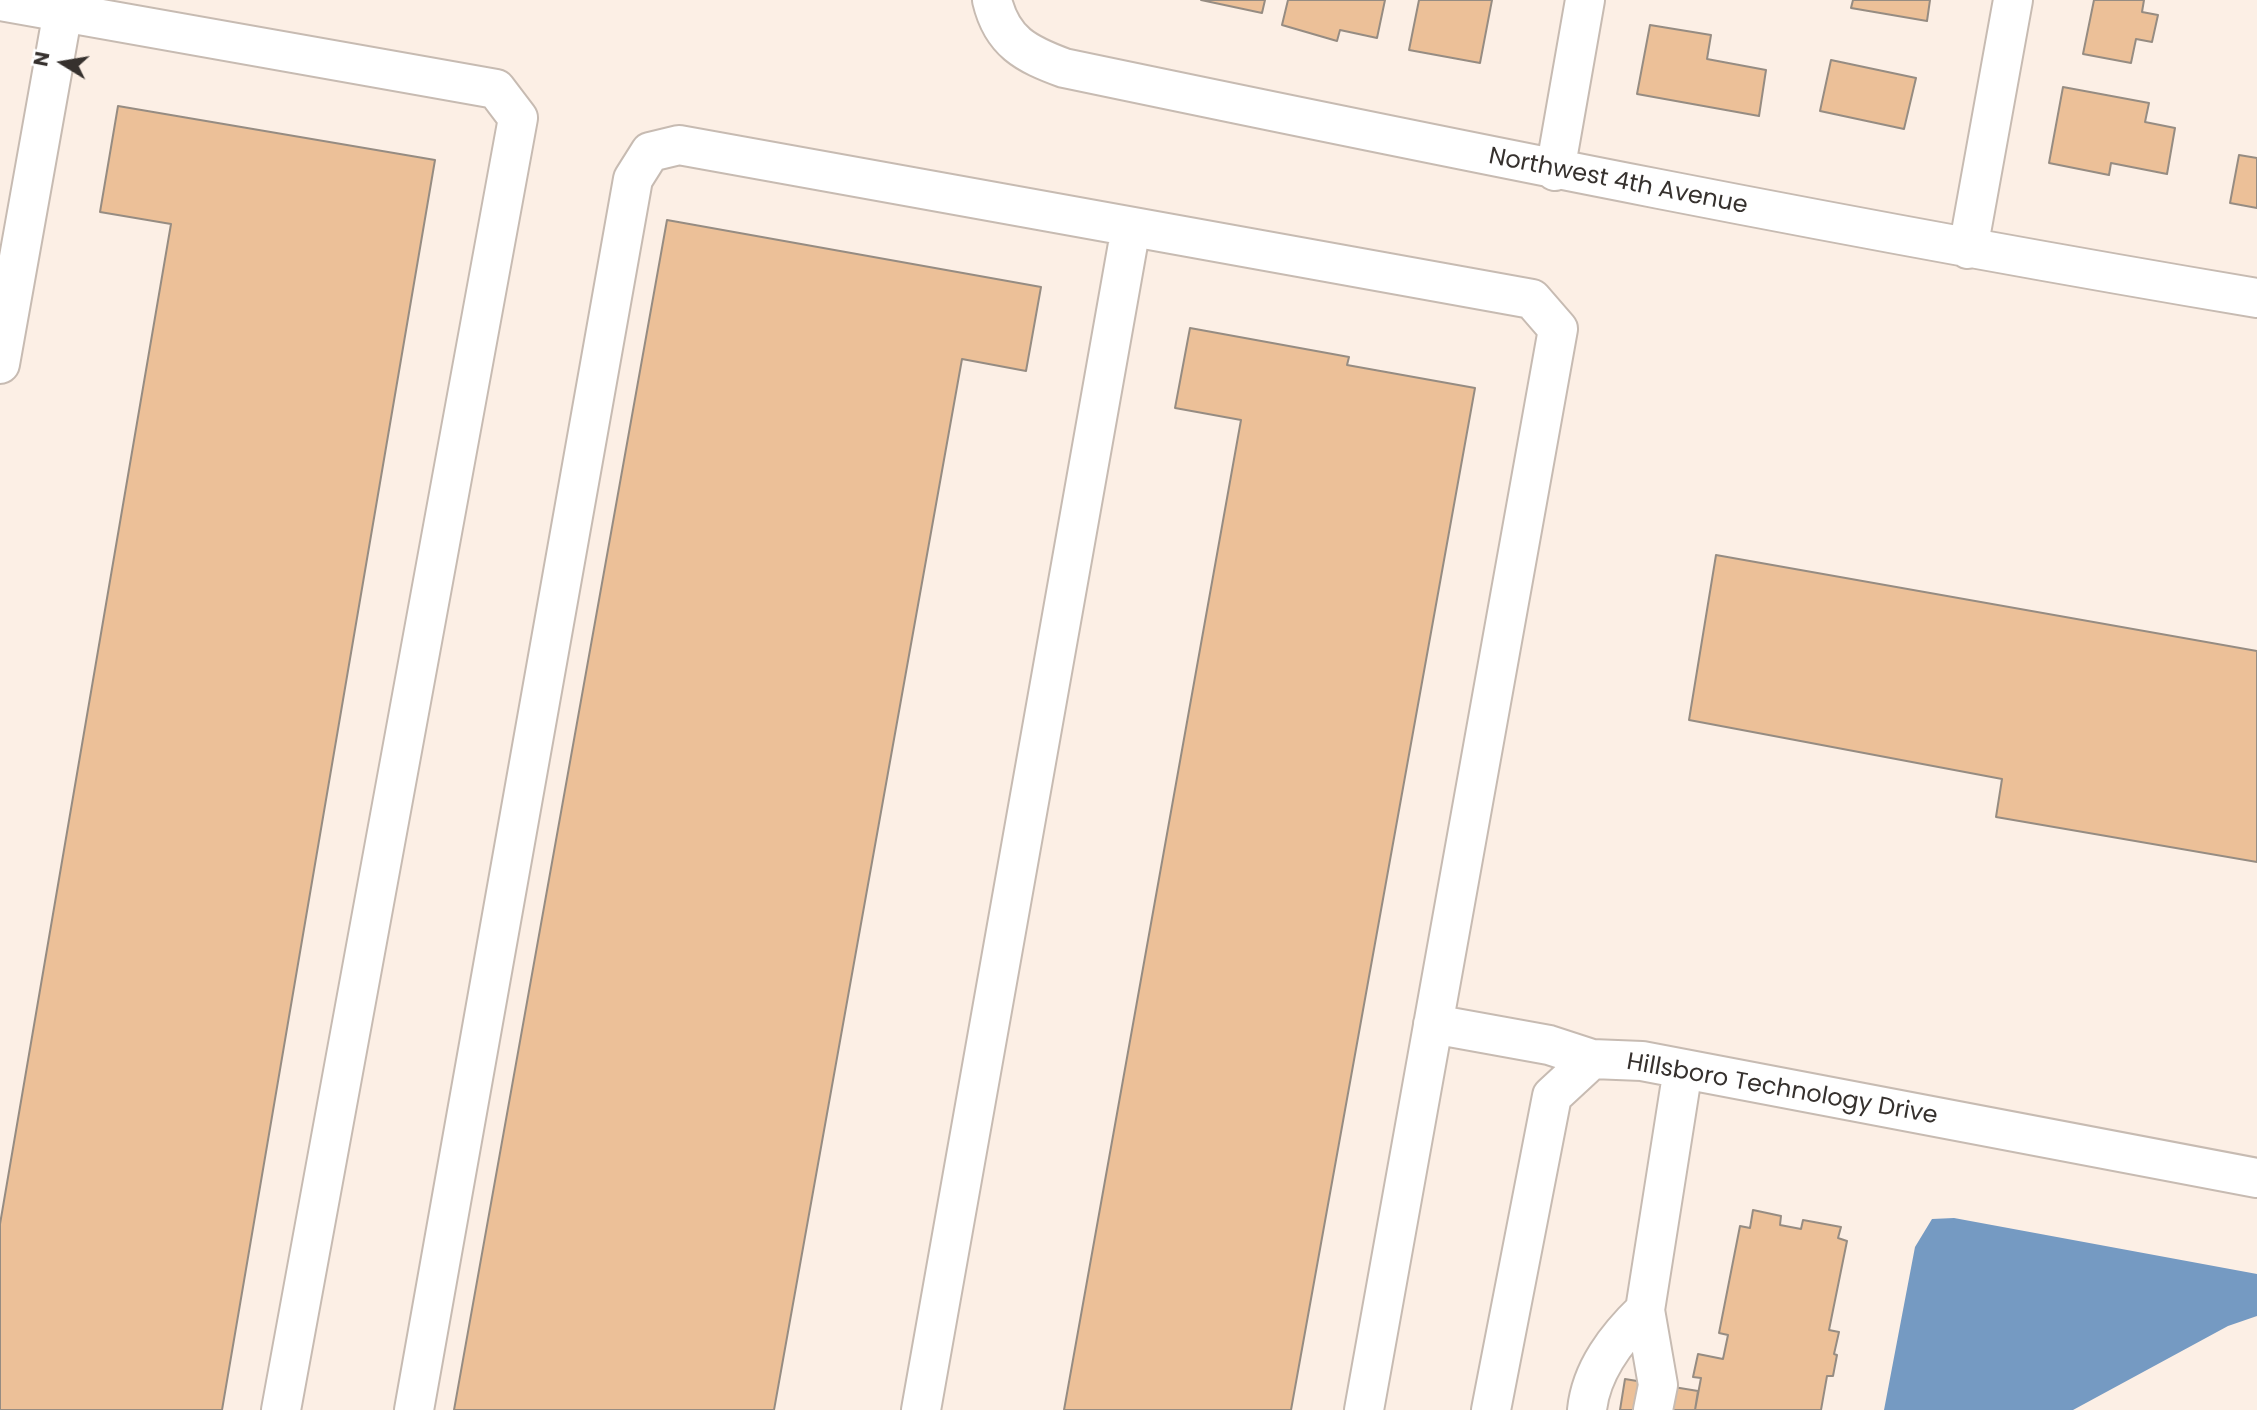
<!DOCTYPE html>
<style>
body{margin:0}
#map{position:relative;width:2257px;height:1410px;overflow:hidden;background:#fcefe5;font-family:Poppins,sans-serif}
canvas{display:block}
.north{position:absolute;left:28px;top:28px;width:70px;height:70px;-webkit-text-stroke:5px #fff;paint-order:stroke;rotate:281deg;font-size:19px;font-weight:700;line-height:28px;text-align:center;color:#36312e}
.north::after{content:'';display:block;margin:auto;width:24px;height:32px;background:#36312e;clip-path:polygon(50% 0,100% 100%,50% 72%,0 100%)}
</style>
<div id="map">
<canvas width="2257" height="1410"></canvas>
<div class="north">N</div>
</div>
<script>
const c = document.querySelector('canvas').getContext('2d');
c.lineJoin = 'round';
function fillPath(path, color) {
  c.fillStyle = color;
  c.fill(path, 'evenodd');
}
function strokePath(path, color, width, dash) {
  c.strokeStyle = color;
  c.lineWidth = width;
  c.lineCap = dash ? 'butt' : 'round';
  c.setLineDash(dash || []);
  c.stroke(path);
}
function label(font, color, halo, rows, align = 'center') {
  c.font = font + ' Poppins,sans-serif';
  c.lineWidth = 6;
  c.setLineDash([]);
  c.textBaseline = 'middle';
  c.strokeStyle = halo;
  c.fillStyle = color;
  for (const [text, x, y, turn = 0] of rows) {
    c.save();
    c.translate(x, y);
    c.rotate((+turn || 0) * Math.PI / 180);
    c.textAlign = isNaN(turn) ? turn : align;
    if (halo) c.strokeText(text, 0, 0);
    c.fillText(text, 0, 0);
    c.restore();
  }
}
fillPath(new Path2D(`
 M1954 1218 2257 1274V1316L2228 1326 2073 1410H1884L1915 1247 1932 1219Z`), '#759ac2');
const building = new Path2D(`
 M1201 0H1265L1262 13Z
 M1288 0H1385L1377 38 1340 30 1337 41 1282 25Z
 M1419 0H1492L1480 63 1409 50Z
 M1853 0H1930L1927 21 1851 8Z
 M2094 0H2144L2142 12 2158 15 2152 42 2136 39 2131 63 2083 54Z
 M1650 25 1711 35 1707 59 1766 70 1759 116 1637 94Z
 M1831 60 1916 78 1904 129 1820 111Z
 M2063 87 2149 103 2145 122 2175 128 2167 174 2111 163 2109 175 2049 163Z
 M118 106 435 160 222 1410H0V1224L171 224 100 212Z
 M2239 155 2257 158V208L2230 203Z
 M667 220 1041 287 1026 371 962 359 774 1410H454Z
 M1190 328 1349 357 1347 365 1475 388 1291 1410H1064L1241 420 1175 408Z
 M1716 555 2257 651V862L1996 817 2002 779 1689 720Z
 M1753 1210 1781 1216 1780 1225 1801 1229 1803 1220 1841 1227 1838 1238 1847 1241 1829 1330 1839 1332 1834 1354 1837 1355 1833 1376H1827L1821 1410H1695L1701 1378 1693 1377 1698 1354 1723 1359 1728 1335 1719 1333 1740 1226 1750 1228Z
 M1625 1379 1698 1391 1695 1410H1620Z`);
fillPath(building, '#ecc098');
strokePath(building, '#968c82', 2);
const minor = new Path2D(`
 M992 0C1002 42 1026 54 1064 68 1461 151 1857 231 2257 298
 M0 1 496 89 518 118 281 1410
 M1555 171 1585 0
 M1968 249 2013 0
 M0 364 63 11
 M1433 1024 1549 1045 1592 1059
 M414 1410 633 179 650 152 679 145 1532 299 1558 329 1364 1410
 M921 1410 1131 227
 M1491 1410 1552 1096 1592 1059 1642 1061 2257 1178
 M1587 1410C1591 1370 1617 1337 1645 1310
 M1653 1410 1658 1385 1645 1310 1683 1069`);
strokePath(minor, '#c7bbb2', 42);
strokePath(minor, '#fff', 38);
label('24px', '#36312e', '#fff', [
 ["Northwest 4th Avenue",1618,182,11],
 ["Hillsboro Technology Drive",1782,1090,10]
]);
</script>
